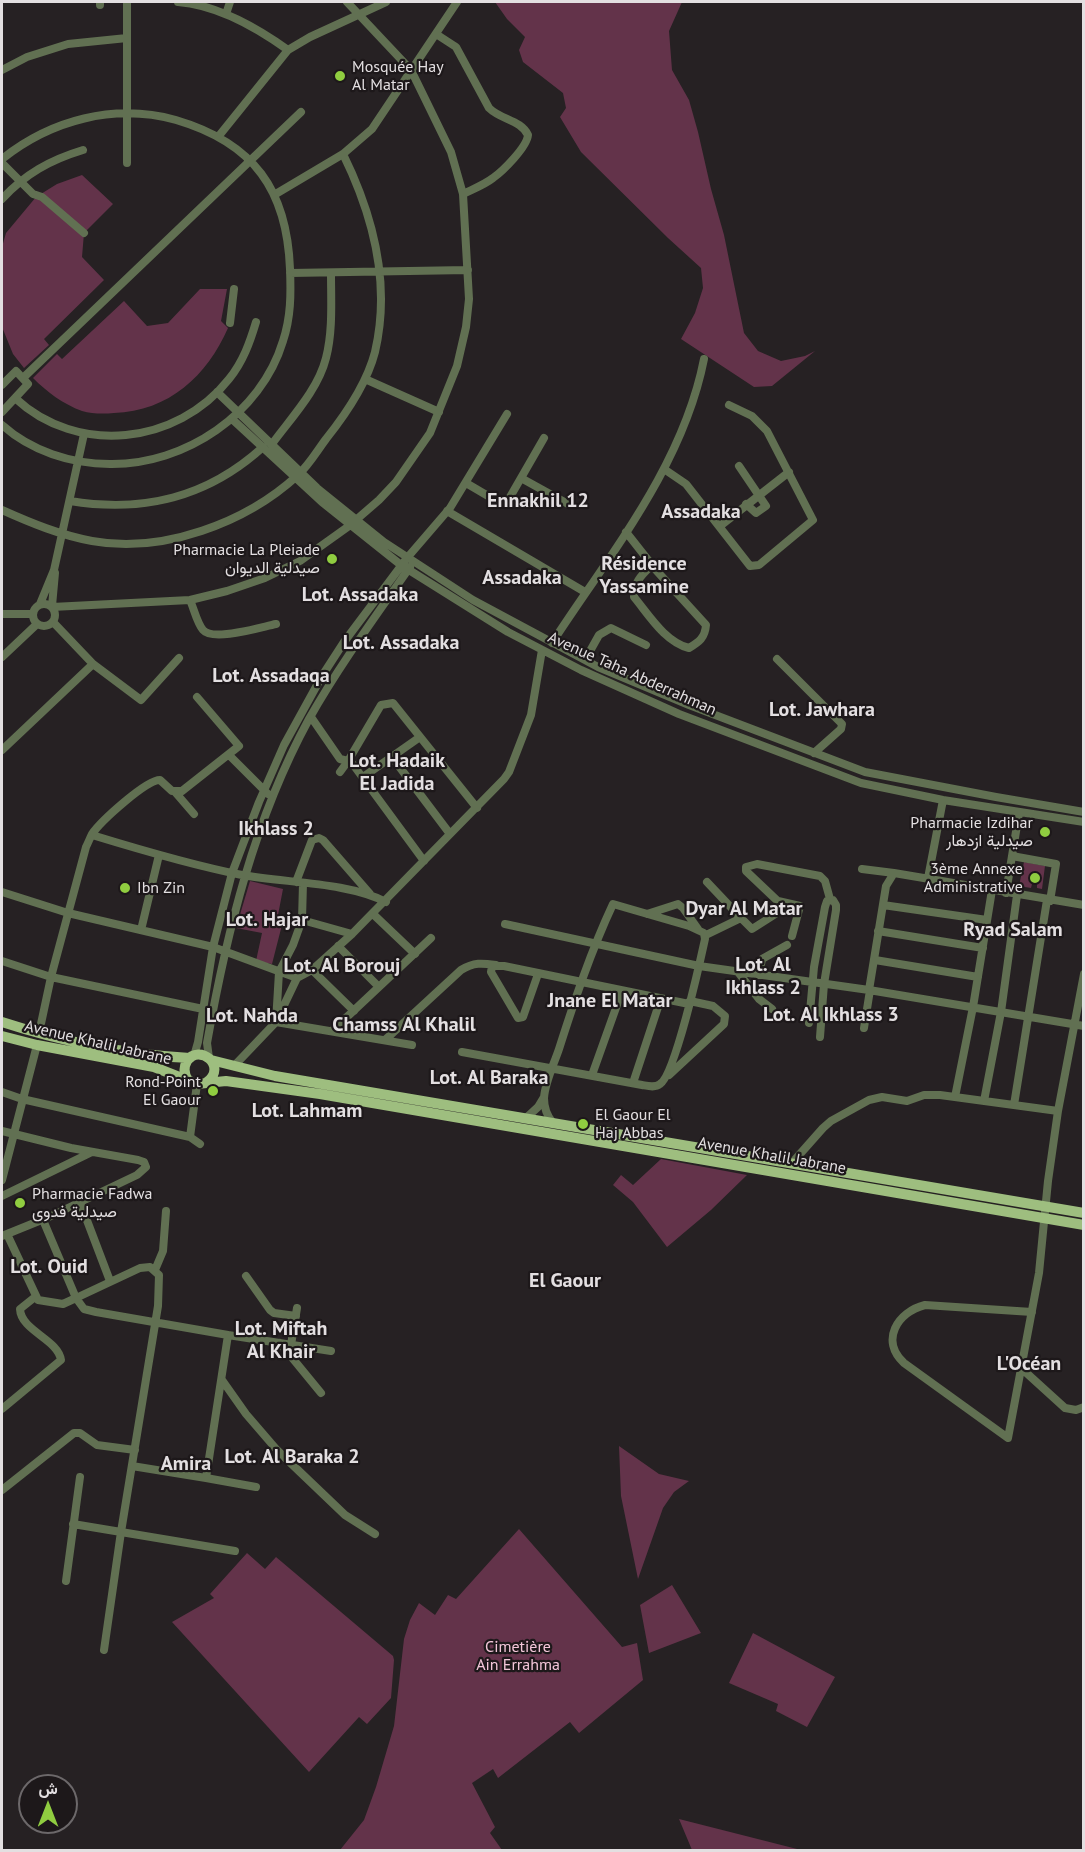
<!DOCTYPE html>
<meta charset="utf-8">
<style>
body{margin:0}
#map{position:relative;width:1085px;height:1852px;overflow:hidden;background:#262123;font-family:"PT Sans",Vazirmatn,sans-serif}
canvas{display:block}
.frame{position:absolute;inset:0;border:3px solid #e3dfe1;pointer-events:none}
.north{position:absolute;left:18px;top:1774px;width:60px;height:60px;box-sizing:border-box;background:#1d181a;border:2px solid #6c686a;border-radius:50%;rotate:0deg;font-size:16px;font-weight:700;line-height:24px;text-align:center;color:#e3dfe1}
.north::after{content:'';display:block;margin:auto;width:21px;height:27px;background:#90cd40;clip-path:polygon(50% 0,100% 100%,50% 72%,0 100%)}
</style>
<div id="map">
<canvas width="1085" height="1852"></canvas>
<div class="frame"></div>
<div class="north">ش</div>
</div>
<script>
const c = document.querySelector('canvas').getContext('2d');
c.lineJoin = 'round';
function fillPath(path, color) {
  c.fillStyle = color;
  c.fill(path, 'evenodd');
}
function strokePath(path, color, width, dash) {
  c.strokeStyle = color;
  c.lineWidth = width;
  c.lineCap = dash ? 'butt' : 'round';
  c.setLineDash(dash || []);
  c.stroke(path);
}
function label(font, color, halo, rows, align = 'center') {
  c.font = font + ' "PT Sans",Vazirmatn,sans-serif';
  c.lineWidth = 4.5;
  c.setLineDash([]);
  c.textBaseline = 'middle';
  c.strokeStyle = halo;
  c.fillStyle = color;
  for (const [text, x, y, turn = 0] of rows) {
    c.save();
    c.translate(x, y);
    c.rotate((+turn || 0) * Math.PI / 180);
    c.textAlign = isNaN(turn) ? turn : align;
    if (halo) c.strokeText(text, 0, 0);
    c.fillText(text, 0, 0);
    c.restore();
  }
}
fillPath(new Path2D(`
 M495 2H682L669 31 672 70 689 100 698 132 711 189 724 235 744 333 758 351 781 361 805 356 815 351 772 386 754 387 681 339 695 313 703 288 701 268 668 238 581 152 560 117 566 108 563 93 523 62 519 50 525 37 507 19Z
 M82 175 113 204 84 233 82 257 104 280 44 339 49 345 24 368 13 354 2 327V247L6 233 36 197 57 184Z
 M200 289H227L221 321 228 328C207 376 169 411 114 413 104 414 92 414 82 411 63 404 47 392 33 378L57 354 62 359 124 301 147 326 168 323Z
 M1024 862 1045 866 1042 889 1037 888V884H1032L1031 888 1019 886Z
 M250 881 283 889 278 915 284 917 272 964 256 961 262 933 236 928Z
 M661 1159 747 1175 711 1210 667 1247 633 1202 613 1185 621 1175 633 1185Z
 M619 1446 659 1474 689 1481 674 1492 663 1508 638 1579 621 1496Z
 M519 1529 622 1647 637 1643 643 1680 579 1733 570 1722 498 1778 493 1769 472 1783 495 1827 490 1833 502 1850H340L364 1820 376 1787 394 1726 404 1639 410 1620 419 1603 435 1615 448 1595 456 1599Z
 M247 1553 265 1569 276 1557 393 1656 394 1660 391 1698 367 1724 359 1717 309 1772 172 1622 214 1598 210 1594Z
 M672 1585 701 1633 649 1653 640 1605Z
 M753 1633 835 1677 807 1727 776 1711 778 1704 729 1683Z
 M679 1819 801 1850H692Z`), '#63334a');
strokePath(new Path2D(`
 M100 2V5
 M127 2V163
 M178 2C218 5 256 27 288 50
 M226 14 230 2
 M436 34 456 47 489 108C501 120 521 120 528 135 527 147 503 171 493 178 484 185 473 189 463 194
 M2 70 27 57 68 44 127 38
 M218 137 288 50 310 37 386 2
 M2 159C51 120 114 103 176 120 254 143 287 190 290 269 291 294 291 317 283 341 261 414 185 465 110 464 71 464 31 451 2 425
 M2 163 33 194 42 197 84 233
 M274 195 343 154 372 129 457 2
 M2 199C25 174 50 160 83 150
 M290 273 468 270
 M230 323 234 289
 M23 378 301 112
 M365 379 439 412
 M2 385 16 371 28 384 2 412
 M217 392 317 488 384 542 473 600 598 667 689 705 865 772 996 797 1084 812
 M15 398C77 456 177 445 229 379 243 362 250 342 256 322
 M232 419 322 502 401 565 508 632 581 670 679 714 861 783 943 800 1084 822
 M272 444C291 418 318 390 326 358 333 331 331 301 331 274
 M739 466 766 506 756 513 746 504
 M664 469 686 484 750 566 759 565 813 520 767 431 752 416 729 405
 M521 478 568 504
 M466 483 500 503 506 504 544 438
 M70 501C143 513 207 498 263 447
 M2 510C31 523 60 535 92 541 162 554 246 523 298 475 309 465 317 451 326 439 346 414 367 383 375 352 391 284 373 215 343 154
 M447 511 585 592
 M720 526 789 472
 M626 532 652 565 655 569 706 625C705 638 699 642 689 648 665 642 649 615 634 597 634 581 642 575 652 565
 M190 600C194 609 197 623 203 630 213 642 261 627 276 624
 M33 615a11 11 0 1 1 22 0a11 11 0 1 1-22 0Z
 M40 604 54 570 84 434
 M52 606 55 573
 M52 607 190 600 227 591 265 578 300 561 349 526 379 500 396 482 430 433 457 366 466 327 469 299 463 194 451 152 411 70 347 2
 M2 614H32
 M53 622 93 664 141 700 179 658
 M552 643C610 554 683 466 704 359
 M2 657 37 624
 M777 659 842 724 841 729 814 753
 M585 660 599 635 611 628 646 645
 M311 717 340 759 348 761 381 705 393 703 477 808
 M2 750 93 664
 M229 755 268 794
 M392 757 450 834
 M349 759 424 861
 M340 772 348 761
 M363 777 420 737
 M175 792 194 814
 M92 835C141 850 191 865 242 875 285 883 348 882 386 902
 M1012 856 1056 864 1050 901
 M862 869 894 873
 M928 878 943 800
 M296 882 312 840 319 838 323 840 370 894
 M707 882 741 918
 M303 883 302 920 352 934
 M2 892 68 913 213 947 297 978
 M1006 893 1019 813
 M778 901 800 906 792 936
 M883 905 987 920
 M373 914 415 954
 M647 914 678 904 683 908 698 929
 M302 920 293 945 279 972 276 1022 412 1045
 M505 924 699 966 869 990 1084 1026
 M141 930 159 855
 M878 931 983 948
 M706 935 741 918 752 929 785 908 746 871V867L757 864 820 876 825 881 830 899
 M338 946 379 987
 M875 960 978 977
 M2 961 51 977 203 1009
 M312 970 354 1011
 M738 972 759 999 772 1009
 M538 974 523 1017 518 1018 491 972 492 966H504L689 1004
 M759 975 762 959 787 945
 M869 990 886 886 894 873 1084 905
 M809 1023 814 967 825 907 827 901 833 900 836 905V910L824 984 820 1037
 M864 1028 870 990
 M332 1031 431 938
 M39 1033 51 977 86 847C88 843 90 838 92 834 101 821 146 780 160 780L172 791H182L239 746 197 697
 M385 1040 461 970C474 962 482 963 496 965
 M462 1052 642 1085C648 1086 655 1088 660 1084 675 1075 700 962 705 939L704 933 689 926 613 904C591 951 575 999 559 1049 554 1064 545 1082 544 1098 544 1107 547 1116 553 1123
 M194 1056 198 1042 213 947 232 873 259 802 284 745 322 676 344 642 407 558 450 508 507 414
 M209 1058 207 1043C227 931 254 820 309 719 339 666 375 617 410 567
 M234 1066 276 1022 297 978 312 970 352 934 504 779 509 772 531 715 542 650
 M592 1075 622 991
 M669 1075 724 1024 725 1016 713 1006 690 1001
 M633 1083 661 998
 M2 1092 22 1099 190 1137 197 1084
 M955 1097 973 1007 992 890
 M984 1101 1001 1012 1017 895
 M1014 1105 1047 900
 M1058 1111 1084 974
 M525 1119 538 1107 544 1097
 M2 1131 71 1148 138 1160 144 1162 146 1167 137 1175 49 1217 2 1236
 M190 1137 200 1144
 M792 1163 823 1128 831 1121 869 1100 882 1097 907 1101 924 1095H940L1058 1111 1048 1181 1039 1273 1008 1438 904 1363C880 1341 897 1312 925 1305L1032 1312
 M2 1180 37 1045
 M2 1196 92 1152
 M80 1202 110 1281
 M43 1220 76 1298 140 1268 150 1267 159 1275 158 1306 121 1532 104 1650
 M7 1234 38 1300 63 1304 76 1298 84 1309 96 1312 228 1335 206 1478 132 1466
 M155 1270 163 1251 166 1211
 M246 1276 270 1310 274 1313 296 1316
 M228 1335 331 1351
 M280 1343 321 1393
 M291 1345 297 1308
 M1021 1368 1065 1408 1076 1410 1084 1407
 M222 1380 246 1414 277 1450 345 1515 375 1534
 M2 1409 61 1360C58 1339 21 1331 20 1309L35 1297
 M206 1478 256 1487
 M2 1490 74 1433H80L97 1445 135 1450
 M73 1524 235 1551
 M66 1581 80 1477`), '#617052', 8);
strokePath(new Path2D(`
 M2 1022C60 1041 128 1055 190 1058
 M2 1036 37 1045 154 1067 197 1084 226 1081 320 1094 1084 1225
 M211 1060 275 1076 1084 1213
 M188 1080C184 1074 183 1068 187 1061 199 1043 228 1066 207 1082`), '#9ebe7f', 10);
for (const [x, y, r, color] of [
 [340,76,6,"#90cd40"],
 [332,559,6,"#90cd40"],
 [1045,832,6,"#90cd40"],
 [1035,878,6,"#90cd40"],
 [125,888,6,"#90cd40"],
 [213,1091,6,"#90cd40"],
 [583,1124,6,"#90cd40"],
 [20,1203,6,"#90cd40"]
]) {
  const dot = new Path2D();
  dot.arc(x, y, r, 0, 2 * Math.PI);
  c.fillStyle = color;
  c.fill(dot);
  strokePath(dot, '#1d181a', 2);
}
label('16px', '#e3dfe1', '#1d181a', [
 ["Mosquée Hay",352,67],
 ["Al Matar",352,85],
 ["Pharmacie La Pleiade",320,550,"right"],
 ["صيدلية الديوان",320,568,"right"],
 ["Pharmacie Izdihar",1033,823,"right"],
 ["صيدلية ازدهار",1033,841,"right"],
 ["3ème Annexe",1023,869,"right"],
 ["Administrative",1023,887,"right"],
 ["Ibn Zin",137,888],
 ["Rond-Point",201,1082,"right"],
 ["El Gaour",201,1100,"right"],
 ["El Gaour El",595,1115],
 ["Haj Abbas",595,1133],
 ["Pharmacie Fadwa",32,1194],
 ["صيدلية فدوى",32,1212]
], 'left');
label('16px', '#e3dfe1', '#1d181a', [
 ["Avenue Taha Abderrahman",632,674,24],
 ["Avenue Khalil Jabrane",98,1043,13],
 ["Avenue Khalil Jabrane",772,1156,10]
]);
label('16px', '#f3c6d9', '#1d181a', [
 ["Cimetière",518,1647],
 ["Ain Errahma",518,1665]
]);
label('bold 20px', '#e3dfe1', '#1d181a', [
 ["Ennakhil 12",538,501],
 ["Assadaka",701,512],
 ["Résidence",644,564],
 ["Yassamine",644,587],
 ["Assadaka",522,578],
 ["Lot. Assadaka",360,595],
 ["Lot. Assadaka",401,643],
 ["Lot. Assadaqa",271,676],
 ["Lot. Jawhara",822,710],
 ["Lot. Hadaik",397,761],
 ["El Jadida",397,784],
 ["Ikhlass 2",276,829],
 ["Dyar Al Matar",744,909],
 ["Lot. Hajar",267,920],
 ["Ryad Salam",1013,930],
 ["Lot. Al",763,965],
 ["Ikhlass 2",763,988],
 ["Lot. Al Borouj",342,966],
 ["Jnane El Matar",610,1001],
 ["Lot. Al Ikhlass 3",831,1015],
 ["Lot. Nahda",252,1016],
 ["Chamss Al Khalil",404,1025],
 ["Lot. Al Baraka",489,1078],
 ["Lot. Lahmam",307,1111],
 ["Lot. Ouid",49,1267],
 ["El Gaour",565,1281],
 ["Lot. Miftah",281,1329],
 ["Al Khair",281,1352],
 ["L'Océan",1029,1364],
 ["Lot. Al Baraka 2",292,1457],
 ["Amira",186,1464]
]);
</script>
